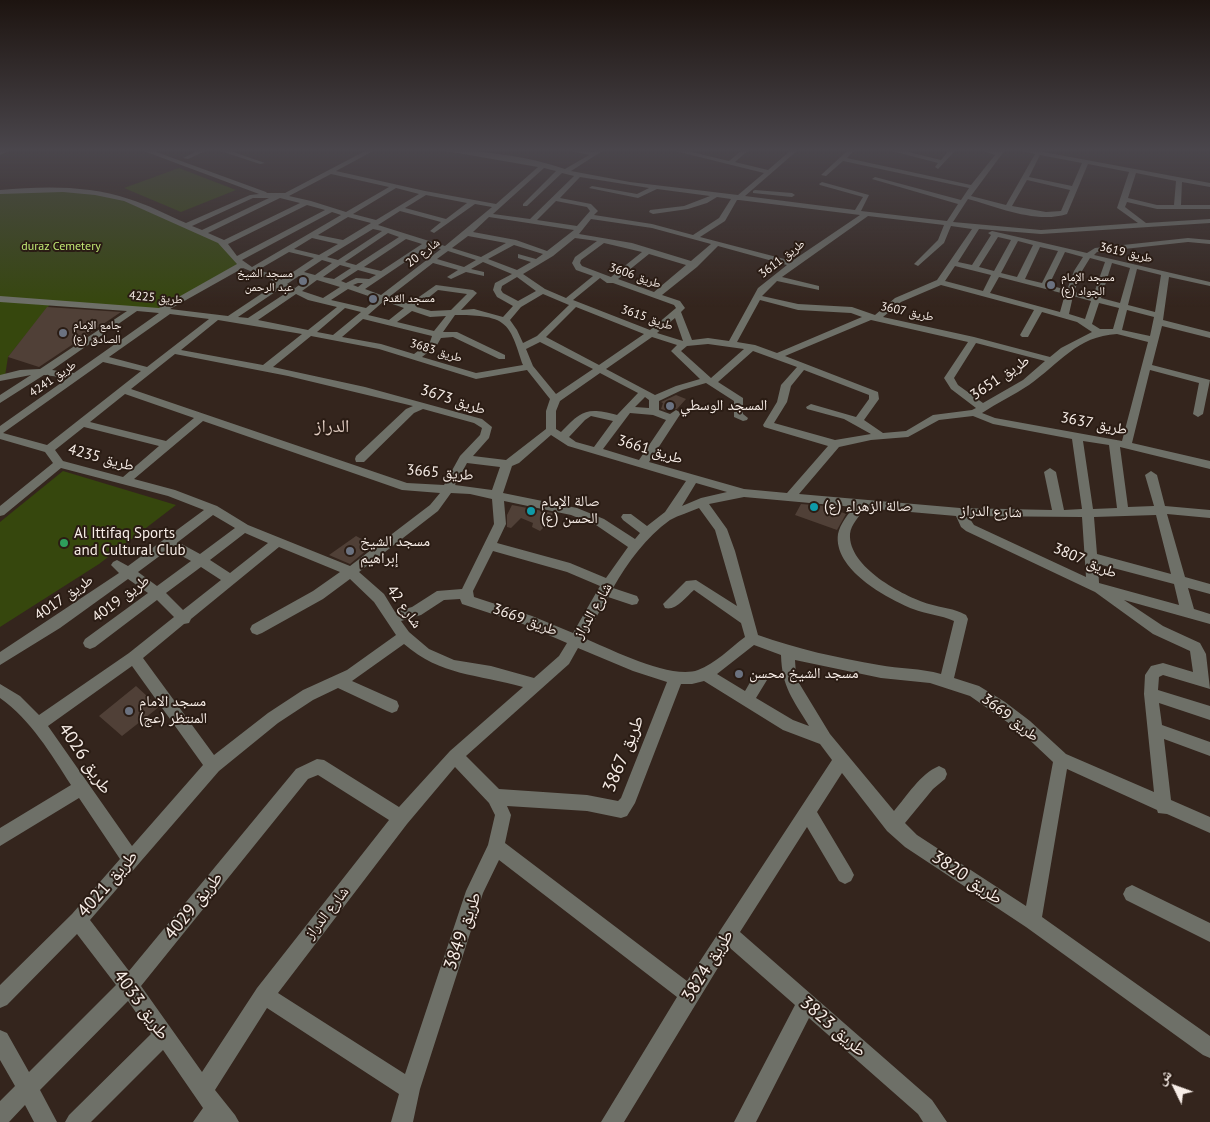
<!DOCTYPE html>
<meta charset="utf-8">
<style>
body{margin:0}
#map{position:relative;width:1210px;height:1122px;overflow:hidden;background:#34251d;font-family:"PT Sans","Noto Naskh Arabic",sans-serif}
canvas{display:block}
.north{position:absolute;left:1150px;top:1062px;width:50px;height:50px;-webkit-text-stroke:4px #2a1c14;paint-order:stroke;rotate:312deg;font-size:14px;font-weight:700;line-height:20px;text-align:center;color:#f7ede7}
.north::after{content:'';display:block;margin:auto;width:18px;height:22px;background:#f7ede7;clip-path:polygon(50% 0,100% 100%,50% 72%,0 100%)}
</style>
<div id="map">
<canvas width="1210" height="1122"></canvas>
<div class="north">ش</div>
</div>
<script>
const c = document.querySelector('canvas').getContext('2d');
c.lineJoin = 'round';
function fillPath(path, color) {
  c.fillStyle = color;
  c.fill(path, 'evenodd');
}
function strokePath(path, color, width, dash) {
  c.strokeStyle = color;
  c.lineWidth = width;
  c.lineCap = dash ? 'butt' : 'round';
  c.setLineDash(dash || []);
  c.stroke(path);
}
function label(font, color, halo, rows, align = 'center') {
  c.font = font + ' "PT Sans","Noto Naskh Arabic",sans-serif';
  c.lineWidth = 4;
  c.setLineDash([]);
  c.textBaseline = 'middle';
  c.strokeStyle = halo;
  c.fillStyle = color;
  for (const [text, x, y, turn = 0] of rows) {
    c.save();
    c.translate(x, y);
    c.rotate((+turn || 0) * Math.PI / 180);
    c.textAlign = isNaN(turn) ? turn : align;
    if (halo) c.strokeText(text, 0, 0);
    c.fillText(text, 0, 0);
    c.restore();
  }
}
fillPath(new Path2D(`
 M179 168 236 190 181 212 124 188Z
 M48 189 110 195 224 243 242 265 160 311 52 302 8 357 5 376 0 378V193Z
 M63 471 176 505 99 564 0 627V522Z`), '#36470d');
fillPath(new Path2D(`
 M47 307 121 312 39 367 8 357Z
 M676 395 686 399 677 409 668 411 661 409 663 403 661 402Z
 M801 504 826 506 846 514 837 530 795 515Z
 M512 505 553 513 549 522 540 531 532 527 533 523 521 518 511 528 507 527V515Z
 M356 536 373 545 350 564 329 555Z
 M136 686 159 707 122 736 99 716Z`), '#504037');
fillPath(new Path2D(`
 M10 150 9 151 0 155V151Z
 M141 150H151L266 192 267 193H285L367 150H375L336 171 425 191 496 204 538 167 440 150C480 150 528 156 565 169L589 155 568 150 593 152 604 150 571 171 630 182 738 195 764 173 671 150H684L729 161 742 150H749L735 162 768 170 791 150H798L745 196 855 210 863 197 820 185 819 184 822 182 869 195 861 211 947 221 958 204 872 179 875 177 961 200 969 188 843 161 826 176 821 175 848 150H855L847 158 971 185 995 155 981 150H1005L971 196 1006 205 1035 154 1018 150H1033L1210 183V187L1182 182 1181 205H1210V209H1157L1127 202 1125 207 1146 223 1210 219V223L1041 234 979 229 958 262 972 265 991 235 988 233 992 231 1087 253 1095 248 1188 238 1210 240V244L1188 242 1097 252 1094 255 1210 282V286L1169 277 1163 320 1210 332V338L1162 326 1152 365 1210 380 1203 414 1198 417 1193 414 1199 383 1150 370 1132 443 1210 461V469L1120 447 1128 507 1154 506 1145 475 1151 471 1157 475 1165 506 1210 510V518L1167 514 1185 577 1210 584V594L1188 588 1194 609 1210 614V624L1124 600 1163 626 1200 643 1206 654 1210 689 1163 675 1159 677 1158 690 1210 706V720L1159 703 1162 725 1210 742V756L1164 739 1171 800 1210 817V833L1167 814 1158 813 1157 810 1067 769 1042 917 1210 1036V1058L1203 1055 1026 927 905 847 887 831 842 773 817 812 851 869 854 875 851 881 845 884 839 881 807 827 740 932 932 1100 947 1122H923L918 1114 809 1018 756 1122H734L795 1005 730 948 624 1122H601L677 997 499 860 483 893 420 1089 413 1122H391L399 1094 267 1008 215 1090 235 1115 239 1122H193L203 1108 163 1050 91 1122H65L69 1115 151 1034 128 1001 40 1090 57 1122H34L25 1105 9 1122H0V1101L15 1086 0 1060V1030L7 1033 29 1072 116 985 77 934 7 1005 0 1008V985L72 914 120 859 79 798 0 846V828L71 785C51 754 31 720 0 698V684L20 696 39 715 129 653 174 617 157 600 95 647 90 649 85 647 83 643 85 639 148 593 128 579 60 628 0 665V652L119 573 111 565 113 562 117 560 128 566 204 510 168 496 61 468 4 515 0 516V506L53 463 45 452 0 439V426L68 378 44 375 0 403V395L31 375 0 381V375L20 370 40 369 127 311 0 302V296L159 308 237 264 218 243 124 201 95 195 63 192 0 194V190C43 186 88 185 129 199 149 205 167 215 186 223L250 195 259 194ZM1040 155 1082 163 1072 186 1029 177ZM1088 164 1129 172 1117 208 1138 223 1041 230 953 222 968 199C998 207 1036 224 1067 214ZM544 168 556 171 523 204V206H527L562 173 574 176 530 219 493 214ZM1136 173 1176 181 1174 205H1157L1128 198ZM331 174 389 187 346 212 311 201 289 196ZM580 177 649 188 637 194 592 186 589 188 638 198 657 189 710 196 684 206 650 210 649 212 653 214 688 209 707 203 717 197 731 199 719 218 693 235 652 224 594 215 598 211 591 204 560 198ZM1027 180 1070 190 1061 211 1046 212 1012 206ZM396 188 419 194 376 220 353 214ZM426 195 467 203 446 219 405 208ZM253 198H269L202 230 192 226ZM280 198 300 203 224 240 208 233ZM737 200H739L860 215 792 261 700 237 725 221ZM556 201 587 207 590 211 577 226 537 220ZM475 204 492 207 445 246 378 225 400 211 441 222 430 231 434 233ZM307 205 325 210 237 256 228 244ZM332 212 341 215 252 267 242 260ZM868 216 944 225 938 240 914 264 918 266 944 243 951 226 972 229 937 280 895 298 875 315 852 307 798 304 762 296 777 281 819 290V286L782 277ZM348 217 371 223 343 240 318 235ZM489 217 574 230 547 251 516 240 473 232ZM591 219 652 228 711 244 691 261 632 243 579 234ZM373 229 382 231 338 260 327 257ZM388 233 399 237 356 265 345 262ZM468 236 506 243 481 257 452 248ZM998 237 1011 240 994 271 979 267ZM312 238 338 244 319 255 294 249ZM575 238 597 241 575 257 572 263 576 270 593 276 566 298 545 289 523 274 553 256ZM406 239 422 244 381 271 364 267ZM1018 241 1033 245 1017 277 1001 273ZM604 243 642 252 611 277 582 266 580 263 581 260ZM514 245 543 254 536 259 518 254V258L531 262 517 270 488 259ZM429 246 441 249 381 295 365 289ZM718 246 787 265 758 288 729 341 708 338 692 340 681 312 685 308 680 301 662 295 697 267ZM1040 247 1058 251 1042 283 1025 279ZM448 251 476 260 464 267 437 259ZM289 252 314 258 281 280 278 276 258 270ZM1065 252 1083 257 1074 271 1067 290 1049 285ZM649 254 686 265 654 292 618 279ZM1090 258 1105 262 1093 296 1074 292 1082 271ZM322 260 332 263 315 275 304 272ZM483 262 512 274 495 283 493 290 497 297 513 306 503 317 474 309 461 310 477 293 473 290 436 285 409 304 389 297 433 263 458 270 447 277 451 279 466 272 484 276V272L471 269ZM1112 263 1130 268 1120 303 1101 298ZM340 265 351 268 334 279 323 277ZM955 266 991 275 983 291 945 281ZM243 268 272 280 276 284 228 316 170 309ZM1137 269 1161 275 1155 312 1128 305ZM358 270 376 275 369 279 356 278 346 283 341 281ZM299 276 309 278 295 288 287 284ZM517 277 536 291 518 301 503 293 501 290 502 286ZM999 277 1065 294 1060 312 990 293ZM600 278 607 283H613L674 305 676 308 650 330 573 300ZM317 280 340 287 323 298 302 291ZM358 283H363L358 287 353 285ZM941 285 1034 310 1020 335 1022 337H1028L1042 312 1077 322 1092 332 1061 348 1050 357 974 337 883 317 901 302ZM281 288 289 291 248 318 238 317ZM348 289 377 299 366 308 331 300ZM438 290 467 294 451 310 431 311 417 307ZM296 294 308 300 337 307 308 330 258 320ZM543 294 569 305 537 336 523 343 517 330 510 320 521 307ZM1073 296 1091 301 1085 319 1069 314ZM760 300 798 310 851 313 862 317 777 353 755 345 737 342ZM384 301 404 308 389 320 368 315ZM1099 303 1119 308 1113 329H1100L1092 324ZM576 307 644 334 599 365 546 337ZM345 308 361 312 333 335 317 332ZM1127 310 1154 317 1150 336 1122 330ZM137 311 159 313 74 373 52 370ZM412 311 430 317 446 316 434 331 397 322ZM170 314 209 319 147 367 109 357ZM455 315C468 315 492 315 502 323 514 331 518 353 523 365L476 373 422 357 437 345 441 338 453 337 499 359H505V355L457 332H443ZM675 318 683 341 657 333ZM363 319 432 336 430 342 414 354 381 344 342 337ZM218 320 302 334 263 365 181 350ZM871 320 968 342 944 378 951 389 976 408 972 410 933 415 906 431 883 433 864 420 879 399 878 392 785 356ZM1117 334 1148 342 1122 441 995 418 982 413C997 403 1014 395 1029 385 1059 364 1077 336 1117 334ZM311 336 379 349 476 379 527 370 550 399 546 411V429L506 460 473 456 489 438 492 427 482 419 365 387 273 367ZM652 337 677 345 671 351 700 379 676 386 655 395 606 369ZM540 342 593 369 556 394 533 366 526 349ZM976 343 1045 361 1023 380 983 403 958 385 954 378ZM708 344 744 349 711 378 681 351 687 346ZM753 351 797 367 781 385 777 402 763 425 764 427 828 446 787 493 744 489 649 462 681 413 676 410 670 414 659 410V401L682 390 706 383 734 401V417L743 421 747 420 748 418 743 414V398L718 382ZM175 354 288 376 413 406 406 409 356 456 355 459 356 462H364L414 413 423 409 474 423 482 428 480 435 460 456 444 485 407 483 131 389ZM103 362 141 371 47 445 3 433ZM804 370 869 395V399L856 417 811 404 806 407 807 409 844 419 871 434 835 440 774 423 787 402 791 386ZM600 373 638 393 617 415C587 407 582 410 561 432L556 429V411L560 401ZM125 394 194 418 166 441 90 422ZM645 397 649 400V408L635 407ZM630 413 653 415 666 420 639 460 603 449ZM591 416 613 421 594 447 576 442 569 437 585 420ZM973 416 993 424 1072 439 1082 509 1064 510 1056 472 1050 468 1044 472 1052 510 960 508 799 494 839 447 871 440 908 437 939 420ZM203 421 402 490 440 493 430 505 350 566 248 525 217 506 175 490 134 479ZM84 427 159 446 123 477 63 461 55 450ZM551 435 568 446 686 481 665 512 647 526 631 514H623L621 517 623 520 640 533 635 539 604 519 577 508 503 493 512 466 519 463ZM1083 441 1109 445 1117 508 1093 509ZM467 463 500 467 492 490 455 485ZM696 483 727 492 701 498 682 506ZM451 493 470 494 492 499 494 524 462 589 437 591 412 607 395 612 384 594 359 572 438 511ZM744 497 854 507C848 514 840 524 838 534 833 569 886 598 913 609 926 614 941 615 954 621L941 674C921 668 899 669 879 665 838 658 797 649 758 635L735 551 727 529 709 504ZM504 501 571 515 596 525 628 547 606 578 570 563 497 543 506 524ZM699 508 715 530 737 606 696 580 686 581 663 604 665 608C676 611 686 597 694 590L741 623 745 637C730 648 715 664 698 670 671 680 610 649 584 638L608 597 632 605 637 604 639 600 637 596 613 588C628 562 646 537 670 520 679 515 690 512 699 508ZM865 508 956 516 961 527 966 531 1095 592 1153 634 1190 651 1193 672 1163 663 1151 666 1145 675 1144 694 1154 792 1066 754 1030 721 1005 702 979 686 954 678 968 619 966 615C954 608 942 608 929 604 903 596 848 567 850 534 851 524 860 516 865 508ZM213 515 235 528 200 554 178 542ZM1156 515 1171 574 1097 554 1094 517ZM968 516 1082 517 1086 577 974 525ZM245 533 268 543 230 573 210 560ZM279 547 340 572 313 591 252 625 250 629 252 633 257 635 262 633 323 599 350 579 374 602 396 635 347 670 303 690 268 713 214 755 143 658 184 624 189 623 191 619ZM169 549 191 561 157 586 138 572ZM493 551 567 572 600 586 573 633 532 616 474 597 473 591ZM1098 564 1174 584 1179 605 1099 583ZM201 567 221 580 183 610 166 593ZM460 599 462 604 523 624 567 643 559 656 534 678 491 666 454 660 429 649 409 632 401 621 421 615 444 600ZM404 644C441 676 477 674 523 687L450 751 399 807 324 760 317 759 296 769 129 971 90 920 219 771 278 723 313 700 338 688 387 711 392 713 397 711 399 706 397 701 352 681ZM754 645 781 655C782 688 793 699 809 726L793 720 756 698 767 680 765 676C754 672 750 683 745 691L717 674ZM578 648 633 671 667 682 621 798 618 801 587 795 499 789 466 756 569 664ZM795 660 881 678 930 683 970 696 1020 731 1053 762 1026 906 917 835 905 823 933 789 945 779 947 774 945 769 939 766C920 774 907 796 894 811L830 734 799 683 796 675ZM132 666 203 765 132 846 48 726ZM704 681 783 730 820 744 832 760 687 981 505 843 511 815 507 806 587 811 621 818 627 816 635 803 681 684H692ZM455 767 489 803 495 815 488 845 466 891 405 1074 278 993 407 824ZM318 775 389 820 257 988 202 1072 141 986 308 779Z
 M199 150H208L188 159 183 158Z
 M217 150H228L265 163 260 164Z
 M888 150H901L941 160 949 150H956L938 169 935 167 938 163Z
 M755 190 792 193 795 195 792 197 753 193V191Z
 M1132 885 1210 923V942L1126 900 1123 894 1126 888Z`), '#6e7068');
const sky = c.createLinearGradient(0, 0, 0, 307);
sky.addColorStop(0, '#1d1410');
sky.addColorStop(0.49, '#4a464c');
sky.addColorStop(1, '#4a464c00');
c.fillStyle = sky;
c.fillRect(0, 0, 1210, 307);
for (const [x, y, r, color] of [
 [303,281,5,"#6b7280"],
 [1051,285,5,"#6b7280"],
 [373,299,5,"#6b7280"],
 [63,333,5,"#6b7280"],
 [670,406,5,"#6b7280"],
 [814,507,5,"#0f9aa8"],
 [531,511,5,"#0f9aa8"],
 [64,543,5,"#2e9e5b"],
 [350,551,5,"#6b7280"],
 [739,674,5,"#6b7280"],
 [129,711,5,"#6b7280"]
]) {
  const dot = new Path2D();
  dot.arc(x, y, r, 0, 2 * Math.PI);
  c.fillStyle = color;
  c.fill(dot);
  strokePath(dot, '#2a1c14', 2);
}
label('12px', '#c2ea74', '#2a1c14', [
 ["duraz Cemetery",61,247]
]);
label('12px', '#f7ede7', '#2a1c14', [
 ["شارع 20",423,253,-37],
 ["طريق 3619",1126,253,13],
 ["طريق 3611",782,259,-38],
 ["طريق 3606",635,276,19],
 ["طريق 4225",156,298,5],
 ["طريق 3607",907,312,12],
 ["طريق 3615",647,318,19],
 ["طريق 3683",436,351,17],
 ["طريق 4241",53,379,-35]
]);
label('12px', '#f7ede7', '#2a1c14', [
 ["مسجد الشيخ",293,274,"right"],
 ["عبد الرحمن",293,288,"right"],
 ["مسجد الإمام",1061,278],
 ["الجواد (ع)",1061,292],
 ["مسجد القدم",383,299],
 ["جامع الإمام",73,326],
 ["الصادق (ع)",73,340]
], 'left');
label('15px', '#f7ede7', '#2a1c14', [
 ["طريق 3651",1000,378,-34],
 ["طريق 3673",453,400,18],
 ["طريق 3637",1094,424,11],
 ["طريق 3661",650,450,17],
 ["طريق 4235",101,458,15],
 ["طريق 3665",440,473,5],
 ["شارع الدراز",991,512,2],
 ["طريق 3807",1085,561,23],
 ["طريق 4017",64,598,-35],
 ["طريق 4019",121,599,-37],
 ["شارع 42",404,607,54],
 ["شارع الدراز",593,611,-60],
 ["طريق 3669",525,620,20],
 ["طريق 3669",1010,718,38],
 ["شارع الدراز",327,913,-52]
]);
label('15px', '#f7ede7', '#2a1c14', [
 ["المسجد الوسطي",680,406],
 ["صالة الإمام",541,502],
 ["الحسن (ع)",541,519],
 ["(ع) صالة الزهراء",824,507],
 ["Al Ittifaq Sports",74,534],
 ["and Cultural Club",74,551],
 ["مسجد الشيخ",360,542],
 ["إبراهيم",360,559],
 ["مسجد الشيخ محسن",749,674],
 ["مسجد الامام",139,702],
 ["المنتظر (عج)",139,719]
], 'left');
label('18px', '#e1cdc2', '#2a1c14', [
 ["الدراز",332,427]
]);
label('18px', '#f7ede7', '#2a1c14', [
 ["طريق 3867",624,754,-68],
 ["طريق 4026",85,759,56],
 ["طريق 3820",967,878,34],
 ["طريق 4021",108,884,-49],
 ["طريق 4029",194,906,-51],
 ["طريق 3849",463,931,-71],
 ["طريق 3824",708,966,-58],
 ["طريق 4033",141,1005,54],
 ["طريق 3823",833,1027,41]
]);
</script>
